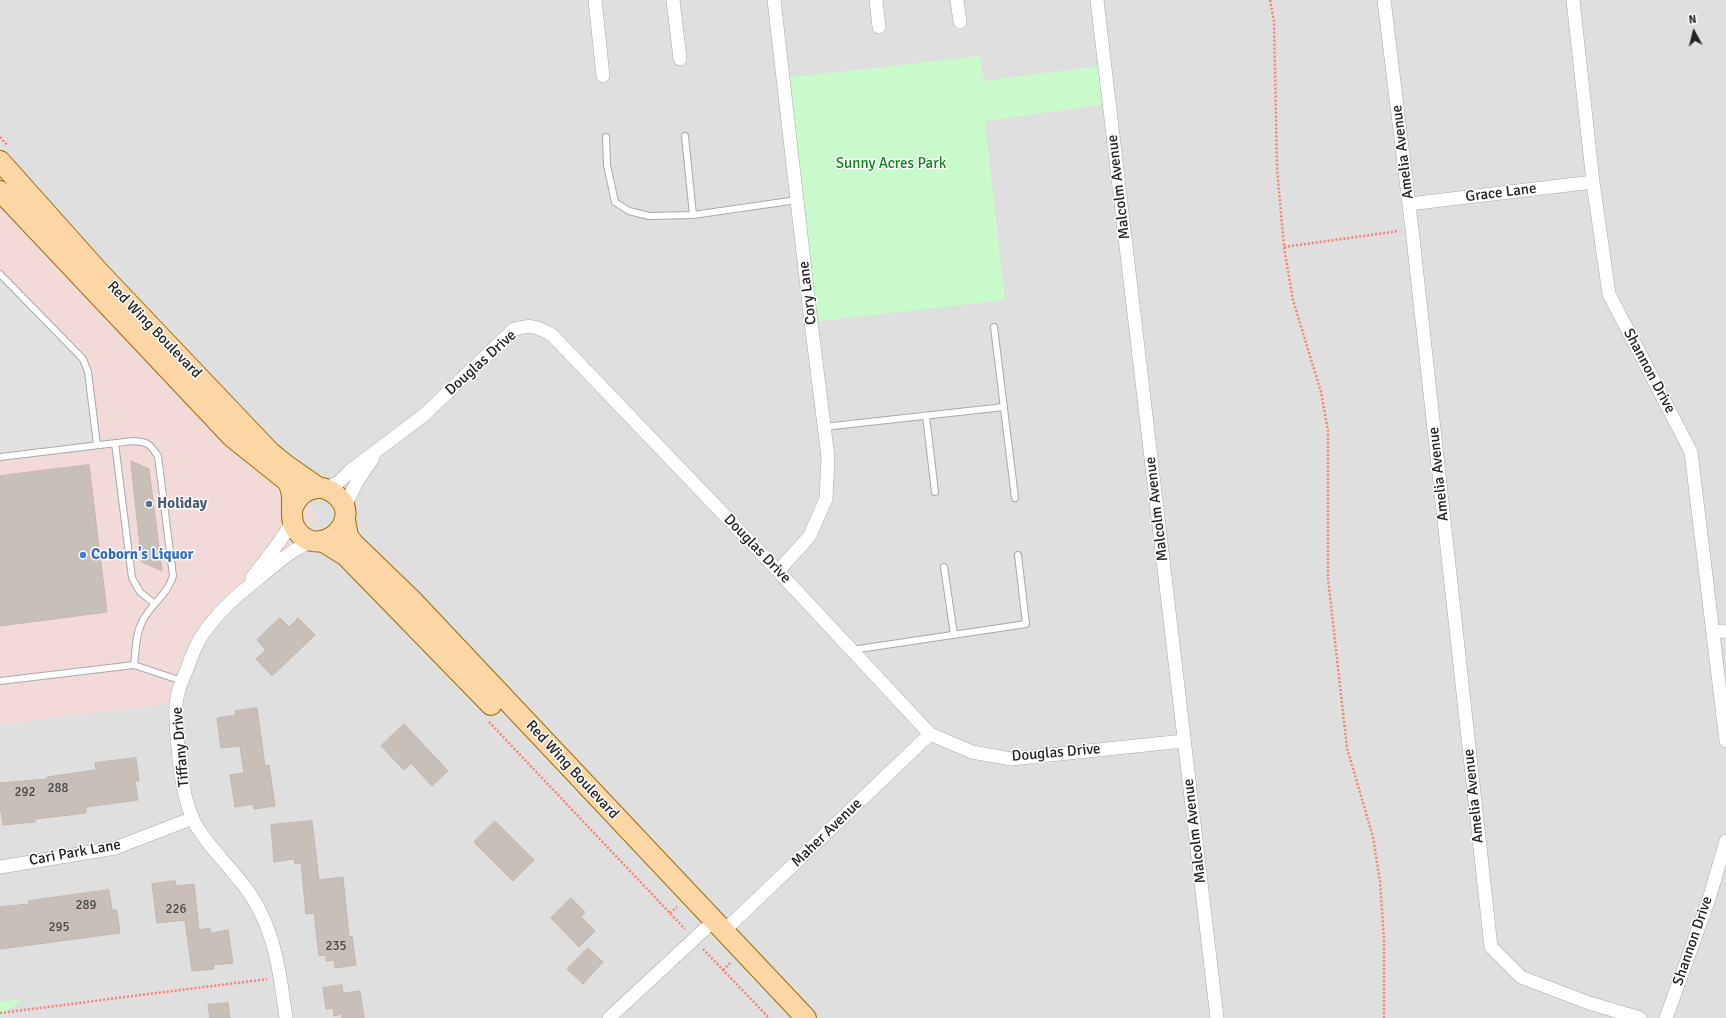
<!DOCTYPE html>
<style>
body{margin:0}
#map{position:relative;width:1726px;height:1018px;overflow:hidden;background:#f2efe9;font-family:Signika,sans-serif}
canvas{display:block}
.north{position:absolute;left:1674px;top:12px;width:40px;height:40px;-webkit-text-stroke:3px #fff;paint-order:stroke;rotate:353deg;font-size:11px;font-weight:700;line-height:16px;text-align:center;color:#222}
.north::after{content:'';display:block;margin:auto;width:14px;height:18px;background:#222;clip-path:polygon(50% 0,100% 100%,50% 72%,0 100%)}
</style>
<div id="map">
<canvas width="1726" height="1018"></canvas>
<div class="north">N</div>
</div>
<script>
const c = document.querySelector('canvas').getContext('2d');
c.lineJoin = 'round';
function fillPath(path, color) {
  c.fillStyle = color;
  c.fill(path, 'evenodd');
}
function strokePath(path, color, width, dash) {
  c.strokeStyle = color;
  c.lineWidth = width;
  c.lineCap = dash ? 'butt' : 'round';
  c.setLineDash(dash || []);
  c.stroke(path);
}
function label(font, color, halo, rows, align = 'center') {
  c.font = font + ' Signika,sans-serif';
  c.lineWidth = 3;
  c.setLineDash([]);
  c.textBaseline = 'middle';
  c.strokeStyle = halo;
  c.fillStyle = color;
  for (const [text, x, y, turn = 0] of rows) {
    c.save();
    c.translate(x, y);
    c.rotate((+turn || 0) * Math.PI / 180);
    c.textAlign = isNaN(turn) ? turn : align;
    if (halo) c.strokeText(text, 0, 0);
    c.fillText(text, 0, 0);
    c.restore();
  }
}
fillPath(new Path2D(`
 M0 0H1726V1018H0V724L176 702 219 614 319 516 0 180Z`), '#e0dfdf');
fillPath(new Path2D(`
 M0 180 319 516 219 614 176 703 0 724Z`), '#f2dad9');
fillPath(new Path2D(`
 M980 56 984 81 1105 65 1109 104 985 121 1005 300 811 322 783 78Z
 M23 999 0 1017V1002Z`), '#c8facc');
fillPath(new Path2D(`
 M0 274 83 359 88 372 97 445 0 457Z`), '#e2e2e2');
const building = new Path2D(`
 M131 461 149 469 162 571 142 562Z
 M89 465 107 612 0 626V476Z
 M280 618 289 627 298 618 315 635 272 676 256 659 266 650 257 640Z
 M257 708 265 766 269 765 275 806 254 809 253 804 235 807 230 775 244 773 240 746 221 748 217 718 236 715 235 711Z
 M404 724 448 771 432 786 411 763 404 770 381 746Z
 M136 758 139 781H135L138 800 86 807V813L35 819V822L3 825 0 806V783L47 779V777L96 770 95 763Z
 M312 821 319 880 343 877 349 937 352 936 356 965 335 968 334 960 326 961V955L319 956 314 913 306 914 301 863 295 864 294 859 274 862 271 825Z
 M495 821 534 860 513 881 474 842Z
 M175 881 176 886 194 884 199 930 210 928 211 933 228 930 233 963 213 965 214 969 192 971 185 920 157 923 152 884Z
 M109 890 112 910H117L120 933 0 949V907L29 904V901Z
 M571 898 585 912 581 917 595 931 579 947 551 918Z
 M588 948 603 962 583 984 567 969Z
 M342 985 343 993 360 991 364 1018H342L341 1014 334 1016 333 1008 326 1009 323 988Z
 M228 1003 230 1018H210L208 1005Z`);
fillPath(building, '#c7bfb8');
strokePath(building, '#c4b6ab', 1);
const lane = new Path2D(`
 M685 136 693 215
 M606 137 607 165 615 202 629 211 649 216 693 215 797 200
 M0 274 83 359 88 372 97 445
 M994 327 1015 498
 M926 416 935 492
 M824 427 1004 407
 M115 443 132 578 140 592 155 604
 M0 457 133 441C148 442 149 443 158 456L173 576C168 594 150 605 142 622 135 635 136 651 134 665L182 681
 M944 567 954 635
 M852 650 1026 624 1018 555
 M0 681 134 665`);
const street = new Path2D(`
 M595 0 603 76
 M673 0 680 59
 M774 0 811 322 828 457 826 499 809 537 778 571
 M876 0 879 27
 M957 0 960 22
 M1097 0 1217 1018
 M1384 0 1412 229 1491 947 1521 977 1589 1003 1640 1018
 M1573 0 1593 182 1609 294 1691 452 1726 741
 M1409 204 1593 182
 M325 489 339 482 351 470 424 415 513 330C530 324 536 326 552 335L778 571 930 734 972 752 1011 759 1184 741
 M344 507 357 482 373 458
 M252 578C266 558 282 542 292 521
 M1714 632 1726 631
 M0 867 115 848 193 818
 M724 931 930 734
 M286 1018C280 972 274 925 245 887 230 866 202 841 192 817 183 795 180 772 178 749 177 734 175 719 176 704 177 692 182 680 187 669 191 657 196 644 203 634 218 612 238 594 259 578 276 564 292 549 313 541
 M609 1018 705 929
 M1666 1018 1709 899 1726 841`);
const primary = new Path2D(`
 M0 161 99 272 270 452 286 465 319 488
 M0 191 232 437 287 481C298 497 286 516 297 531 321 561 365 519 336 495 330 490 323 487 316 488 303 490 297 498 292 509
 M345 520 348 536 354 544 414 602 806 1018
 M322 541 346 556 491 705`);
strokePath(lane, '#a9a9a9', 8);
strokePath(street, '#a9a9a9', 14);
strokePath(primary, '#a06b00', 22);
strokePath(new Path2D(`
 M1270 0 1274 21 1277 168 1284 247 1293 300 1321 392 1328 431V579L1347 748 1373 837 1380 882 1384 939V1018
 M0 137 7 145
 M1284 247 1399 231
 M489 722 685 929
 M670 913 677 907
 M703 949 769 1018
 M723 970 730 963
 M0 1013 267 979`), '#fa8072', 2.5, [2, 2]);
strokePath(lane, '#fff', 6);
strokePath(street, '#fff', 13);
strokePath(primary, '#fcd6a4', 20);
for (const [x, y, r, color] of [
 [149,504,4,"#5c6f8a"],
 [83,555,4,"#3f7fe0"]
]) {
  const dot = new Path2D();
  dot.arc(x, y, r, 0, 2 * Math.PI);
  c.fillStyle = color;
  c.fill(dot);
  strokePath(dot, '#fff', 1.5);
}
label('13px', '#4b4948', null, [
 ["288",58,789],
 ["292",25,793],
 ["289",86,906],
 ["226",176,910],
 ["295",59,928],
 ["235",336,947]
]);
label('15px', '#222', '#fff', [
 ["Amelia Avenue",1403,152,-97],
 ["Malcolm Avenue",1119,187,-97],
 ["Grace Lane",1501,193,-7],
 ["Cory Lane",808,293,-97],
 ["Red Wing Boulevard",154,330,46],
 ["Douglas Drive",481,363,-42],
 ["Shannon Drive",1649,371,62],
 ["Amelia Avenue",1439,474,-96],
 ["Malcolm Avenue",1157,509,-97],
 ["Douglas Drive",757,549,46],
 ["Tiffany Drive",181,747,-95],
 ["Douglas Drive",1056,753,-5],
 ["Red Wing Boulevard",572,770,47],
 ["Amelia Avenue",1474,796,-96],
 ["Malcolm Avenue",1195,831,-97],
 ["Maher Avenue",827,833,-44],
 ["Cari Park Lane",75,853,-10],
 ["Shannon Drive",1693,941,-71]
]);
label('15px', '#0c8416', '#fff', [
 ["Sunny Acres Park",891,164]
]);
label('bold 15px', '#4e5e75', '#fff', [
 ["Holiday",157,504]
], 'left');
label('bold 15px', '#366cbe', '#fff', [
 ["Coborn's Liquor",91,555]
], 'left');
</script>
